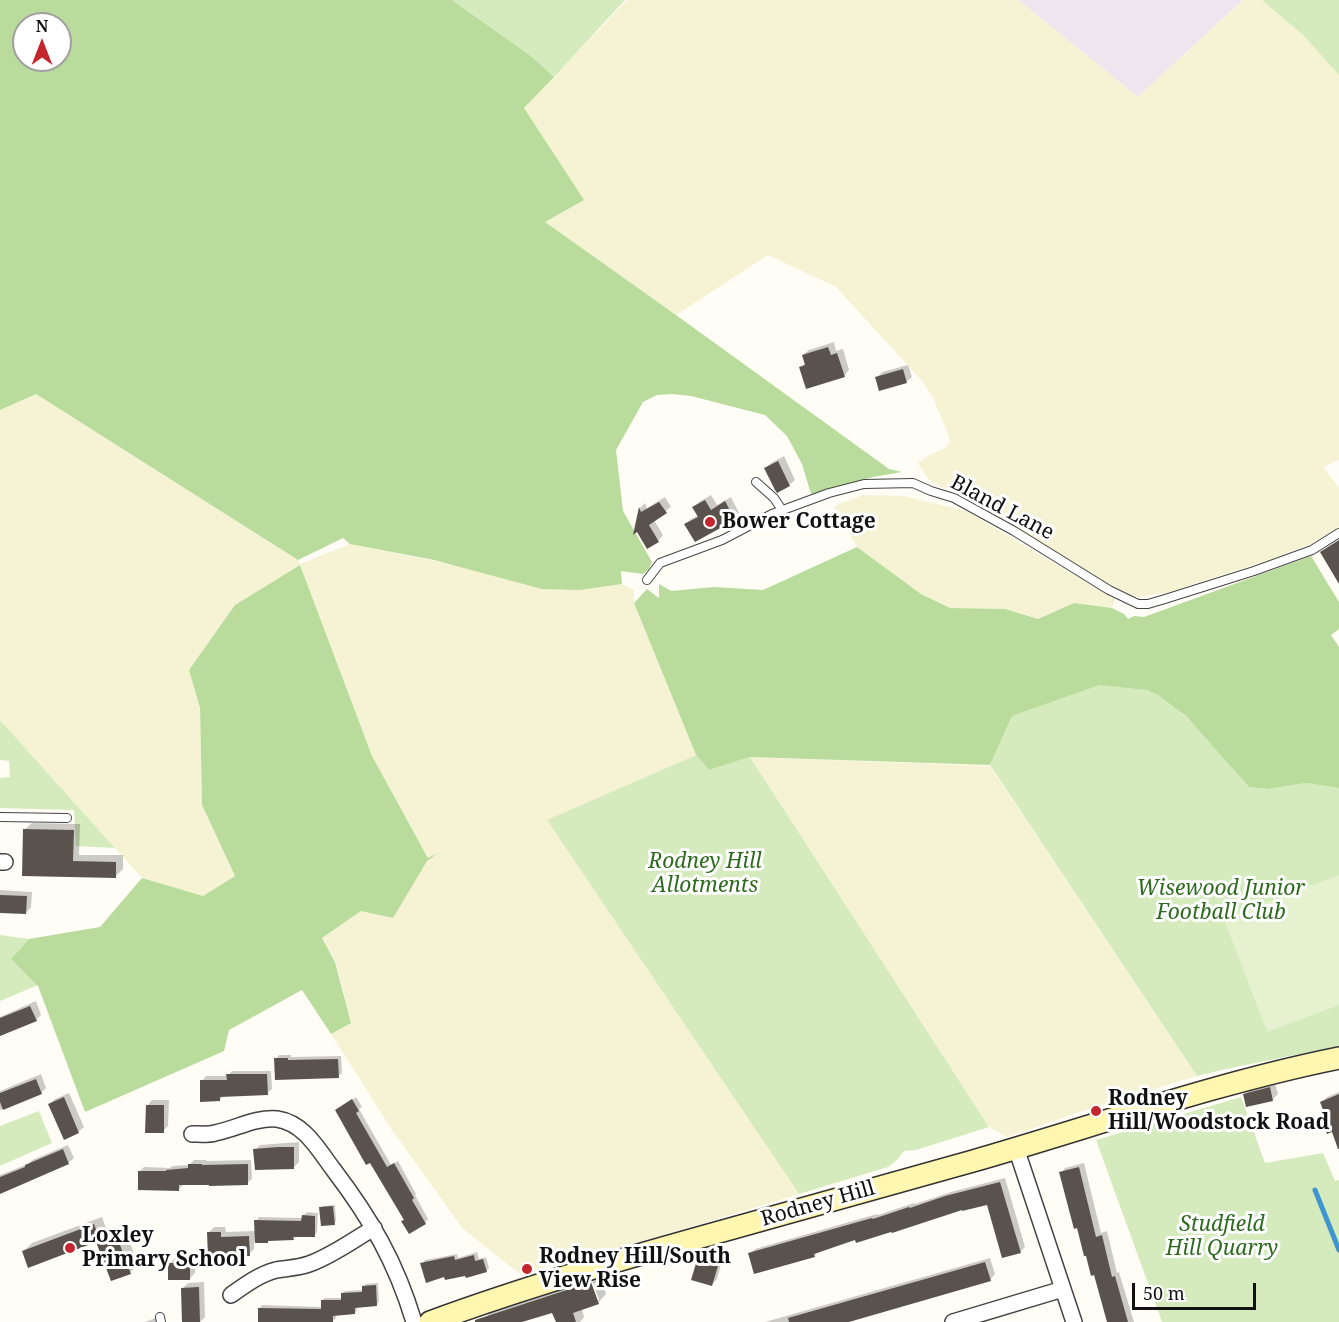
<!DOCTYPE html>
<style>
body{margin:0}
#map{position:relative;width:1339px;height:1322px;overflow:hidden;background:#fffdf5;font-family:"Noto Serif",serif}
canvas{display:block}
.north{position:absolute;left:12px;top:12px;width:60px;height:60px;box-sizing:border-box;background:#fff;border:2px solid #a0a0a0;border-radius:50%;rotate:0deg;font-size:16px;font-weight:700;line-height:24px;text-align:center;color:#111}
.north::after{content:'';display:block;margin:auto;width:21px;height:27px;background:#c4262e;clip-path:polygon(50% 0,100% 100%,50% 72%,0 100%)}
.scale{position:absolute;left:1132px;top:1283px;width:124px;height:27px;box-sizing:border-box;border:3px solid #111;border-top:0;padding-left:8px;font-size:18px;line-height:21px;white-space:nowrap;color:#111;-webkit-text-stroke:4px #fff;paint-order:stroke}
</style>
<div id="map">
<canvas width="1339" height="1322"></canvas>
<div class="north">N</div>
<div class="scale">50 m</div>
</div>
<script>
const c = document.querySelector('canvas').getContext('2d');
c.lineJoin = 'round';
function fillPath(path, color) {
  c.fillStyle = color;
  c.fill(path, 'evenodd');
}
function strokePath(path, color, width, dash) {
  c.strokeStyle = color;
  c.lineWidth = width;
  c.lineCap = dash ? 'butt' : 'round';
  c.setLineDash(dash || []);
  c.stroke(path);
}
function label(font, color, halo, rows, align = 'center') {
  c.font = font + ' "Noto Serif",serif';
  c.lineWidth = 6;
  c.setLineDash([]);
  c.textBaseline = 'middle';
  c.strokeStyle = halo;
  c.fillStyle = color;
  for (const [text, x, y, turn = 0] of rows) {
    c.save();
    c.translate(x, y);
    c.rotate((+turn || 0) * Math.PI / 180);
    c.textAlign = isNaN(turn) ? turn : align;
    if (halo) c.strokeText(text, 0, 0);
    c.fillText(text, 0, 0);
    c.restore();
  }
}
fillPath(new Path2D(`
 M1018 0H1243L1138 97Z`), '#eee6ef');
fillPath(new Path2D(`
 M627 0H1018L1138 97 1243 0H1262L1304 36 1339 73V460L1323 467 1339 488V527L1313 543 1271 559 1170 592 1139 597 1126 594 961 495 941 487 928 479 918 463 929 455 945 448 949 443V436L933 398 923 382 836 287 768 255 676 315 544 222 583 200 524 108Z
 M36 394 298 560 300 564 350 544 580 590 622 584 634 590V603L696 755 548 820 799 1194 657 1237 520 1274 463 1229 392 1130 331 1034 351 1023 336 962 322 938 361 911 429 859 372 756 300 565 235 605 189 670 200 708 202 805 235 876 203 896 142 878 0 720V410Z
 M863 495 904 496 966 511 1115 599 1112 608 1074 603 1038 619 1004 609 950 608 921 594 857 547 834 506Z
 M750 757 990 766 1197 1076 1091 1108 1007 1137 989 1127Z`), '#f6f3d4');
fillPath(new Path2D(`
 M452 0H625L554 77 531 56Z
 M1262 0H1339V75L1304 36Z
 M1100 685C1115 686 1131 686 1146 690 1178 698 1226 761 1249 787L1268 789 1306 783 1339 788V1046L1226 1069 1197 1076 990 765 1012 716Z
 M0 720 115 848 76 846 74 810 0 808V778L10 777 9 761 0 760Z
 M696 755 709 770 750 757 989 1127 916 1150 904 1151 897 1160 888 1167 799 1194 547 820Z
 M0 935 29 939 11 959 38 985 0 1001Z
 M1241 1097 1265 1163 1323 1153 1335 1181 1339 1180V1322H1162L1096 1140Z
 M39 1111 52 1143 0 1166V1126Z`), '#d5ebbd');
fillPath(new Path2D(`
 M0 0H452L531 56 554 77 524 108 584 200 545 222 676 315 889 469 902 472 873 477 811 494 802 464 787 436 765 415 691 396 672 394 657 395 643 402 616 450 623 511 652 562 649 569 643 574 621 571 622 584 580 590 542 589 434 560 350 544 343 538 298 560 36 394 0 410ZM24 24H60V60H24Z
 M857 547 921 594 950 608 1005 609 1038 619 1074 603 1112 608 1124 614 1128 619 1134 616 1144 617 1311 556 1339 602V629L1331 635 1339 647V788L1306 783 1268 789 1249 787 1186 716 1158 695 1147 690 1100 685 1012 716 990 765 750 757 709 770 696 755 634 603 647 589 659 598V584L671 591 714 587 763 590Z
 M300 565 372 756 428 858 438 853 427 861 393 918 361 911 322 938 335 962 351 1023 331 1034 302 990 229 1030 224 1051 85 1112 38 986 11 959 29 939 100 927 142 878 203 896 235 876 202 805 200 708 189 670 235 605Z`), '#b9dc9c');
fillPath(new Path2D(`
 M1339 875V1005L1267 1032 1224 919Z`), '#e6f2cf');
fillPath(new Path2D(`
 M834 342 836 351 843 349 849 370 844 376 801 367 806 363 803 355 809 350Z
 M908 365 912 377 906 382 877 378 882 372Z
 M784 456 795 480 789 485 766 468 771 463Z
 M711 495 717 505 731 497 739 513 734 518 686 524 691 519 699 515 694 507 699 502Z
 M665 497 671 507 654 520 663 535 658 541 638 530 635 531 640 508 645 503 647 508Z
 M32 823 80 824 79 855H123V869L115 877 23 875 24 830Z
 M0 890 32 892 31 907 26 913 0 912Z
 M36 1001 41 1015 36 1020 0 1034V1017Z
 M279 1055H291V1057L341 1056 342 1073 338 1076 276 1059Z
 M232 1071H271L272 1089 267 1093 224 1095 220 1100 202 1081 206 1076H228Z
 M41 1074 46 1088 41 1093 0 1110V1091Z
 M1275 1083 1278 1094 1273 1099 1245 1094 1250 1089Z
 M1339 1092V1128L1322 1117 1326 1113 1322 1102 1327 1097Z
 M69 1093 84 1127 78 1132 50 1104 55 1099Z
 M356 1097 362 1107 359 1109 391 1165 398 1161 416 1194 415 1195 428 1219 425 1223 405 1219 337 1110Z
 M152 1100H169L168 1126 163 1131 147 1106Z
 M299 1142V1162L293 1168 255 1150 260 1145Z
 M68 1145 74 1158 68 1163 0 1192V1175L28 1164 32 1160Z
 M194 1160H206V1161L251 1160 252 1179 247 1183H183V1185L179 1189 140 1171 144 1167 170 1168 172 1166 189 1165Z
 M1084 1163 1101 1233 1107 1231 1117 1273 1119 1272 1134 1322H1108L1095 1274 1061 1173 1065 1168Z
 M1005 1178 1025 1247 1020 1252 988 1203 856 1238 820 1251 814 1256 750 1254 755 1249 877 1214 878 1215 914 1203 915 1204 951 1192Z
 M335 1205 336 1221 334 1223 321 1208 323 1206Z
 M307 1212 318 1213 317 1232 314 1236 297 1235 293 1239H269L267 1241H254V1249L249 1254 208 1233 214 1227H225L226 1232 256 1231V1221L259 1217 303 1218V1216Z
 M102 1217 107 1231 123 1225 138 1264 130 1273 97 1240 24 1251 32 1243Z
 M477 1252 479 1259 486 1257 489 1268 486 1271 445 1276 422 1264 425 1260 457 1254 458 1258Z
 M704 1255 722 1261 717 1279 711 1285 699 1261Z
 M175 1258 195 1259V1273L190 1278 170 1264Z
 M990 1258 995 1274 990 1280 844 1322H765Z
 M599 1275 606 1294 598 1303 582 1308 584 1317 580 1322H557L553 1311 516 1322H488L485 1318 493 1310 588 1279 596 1300H599L591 1278Z
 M204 1282 205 1317 200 1322H184L183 1288 188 1283Z
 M378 1283 379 1302 376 1305 357 1306V1310L355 1313 336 1314V1318L333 1321 259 1322 260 1308 262 1305 322 1307V1300L325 1298H343L342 1294 345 1291 363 1290V1287L366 1284Z
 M158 1317 160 1322H145Z`), '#0003');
strokePath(new Path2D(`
 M1315 1190 1339 1250`), '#3f96cf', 5);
fillPath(new Path2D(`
 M828 347 831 355 837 353 845 377 806 389 799 367 805 365 802 355Z
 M903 369 907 383 879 391 875 377Z
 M778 461 790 486 777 493 775 490 764 468Z
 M705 500 711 510 725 501 735 520 695 542 684 524 698 517 692 507Z
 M659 502 667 513 649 525 659 542 647 549 637 532 633 535 639 507 641 512Z
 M1339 540V584L1320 552Z
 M23 829 74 830 73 861 116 862V878L22 876Z
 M0 895 27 896 26 914 0 913Z
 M30 1006 37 1021 0 1036V1018Z
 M274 1058H288V1060L338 1059 339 1078 275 1080Z
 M226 1074H267L268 1095 220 1097V1101L200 1102V1080H227Z
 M36 1079 42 1094 3 1110 0 1102V1093Z
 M1270 1087 1273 1101 1246 1107 1243 1094Z
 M1339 1094V1149H1338L1332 1132 1327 1134 1320 1116 1325 1115 1320 1102Z
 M64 1097 79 1133 64 1140 48 1104Z
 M352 1099 359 1111 356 1113 387 1167 394 1163 414 1198 412 1200 426 1224 409 1234 401 1221 404 1220 370 1163 366 1165 335 1110Z
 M146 1105H164V1133H145Z
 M278 1147H294V1169L255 1170 253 1149Z
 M63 1149 69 1164 0 1194V1177L25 1167V1165Z
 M188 1164H202V1165L248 1164V1185L209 1186V1185H179V1191L138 1190V1171H166V1170L188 1168Z
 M1079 1167 1096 1237 1102 1235 1112 1277 1115 1276 1128 1322H1107L1094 1275 1091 1276 1086 1256H1084L1077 1228 1074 1229 1059 1172Z
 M1000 1182 1021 1253 1002 1258 987 1205 962 1211V1210L892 1233 891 1232 856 1243 855 1240 814 1254 815 1257 754 1274 748 1253 872 1218 873 1219 909 1207 910 1208 945 1196Z
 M333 1206 335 1225 321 1226 319 1207Z
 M302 1215 315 1216V1237H293L294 1240 268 1241V1243H255L254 1220 301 1221Z
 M94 1224 99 1238 115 1232 131 1274 111 1281 96 1242 28 1268 22 1251Z
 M207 1232H221V1237L249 1236 250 1256 222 1257V1259H208Z
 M474 1255 475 1261 483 1259 487 1272 466 1278 465 1276 445 1280 444 1277 426 1283 420 1263 454 1256 455 1260Z
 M697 1260 718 1266 712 1286 691 1280Z
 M985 1262 991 1281 849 1322H789L788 1318Z
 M168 1263H190V1280H168Z
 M591 1282 599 1304 573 1313 576 1322H556L552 1313 522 1322H475V1320Z
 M376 1285 377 1306 355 1308V1314L333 1316V1322H258V1308L321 1309V1300H341V1293L362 1292V1286Z
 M199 1287 200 1322H182L181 1288Z`), '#5a524d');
const lane = new Path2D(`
 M756 482 774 498 782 510
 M647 580 660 563 722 540 772 514 829 493 864 484 913 483 931 491 954 498 1014 531 1109 590 1138 604H1148L1165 599 1254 571 1312 550 1339 533
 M0 817 67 818
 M160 1317 161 1322`);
const street = new Path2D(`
 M0 862H5
 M192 1134C199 1134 208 1135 215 1133 236 1129 255 1117 277 1119 304 1123 318 1149 333 1169 371 1219 396 1262 414 1322
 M1016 1148 1074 1322
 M231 1295C245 1285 260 1274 276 1270 287 1268 298 1268 309 1264 332 1256 353 1240 374 1228
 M953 1322 1063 1289`);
const secondary = new Path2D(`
 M430 1322C528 1286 629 1257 730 1229 811 1206 892 1183 973 1161 1095 1126 1215 1083 1339 1058`);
strokePath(lane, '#444', 10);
strokePath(street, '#444', 18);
strokePath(secondary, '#333', 24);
strokePath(lane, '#fff', 8);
strokePath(street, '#fff', 15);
strokePath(secondary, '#fff6b0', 21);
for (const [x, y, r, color] of [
 [710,522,6,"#c4262e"],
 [1096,1111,6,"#c4262e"],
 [70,1248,6,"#c4262e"],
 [527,1269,6,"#c4262e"]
]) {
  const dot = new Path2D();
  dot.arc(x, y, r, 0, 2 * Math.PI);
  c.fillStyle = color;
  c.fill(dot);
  strokePath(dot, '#fff', 2);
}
label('21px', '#111', '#fff', [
 ["Bland Lane",1002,508,28],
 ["Rodney Hill",818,1204,-16]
]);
label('bold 21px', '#111', '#fff', [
 ["Bower Cottage",722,522],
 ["Rodney",1108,1099],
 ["Hill/Woodstock Road",1108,1123],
 ["Loxley",82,1236],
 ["Primary School",82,1260],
 ["Rodney Hill/South",539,1257],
 ["View Rise",539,1281]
], 'left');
label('italic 21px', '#2f6b1f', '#fff', [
 ["Rodney Hill",705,862],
 ["Allotments",705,886],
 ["Wisewood Junior",1221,889],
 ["Football Club",1221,913],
 ["Studfield",1222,1225],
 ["Hill Quarry",1222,1249]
]);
</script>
